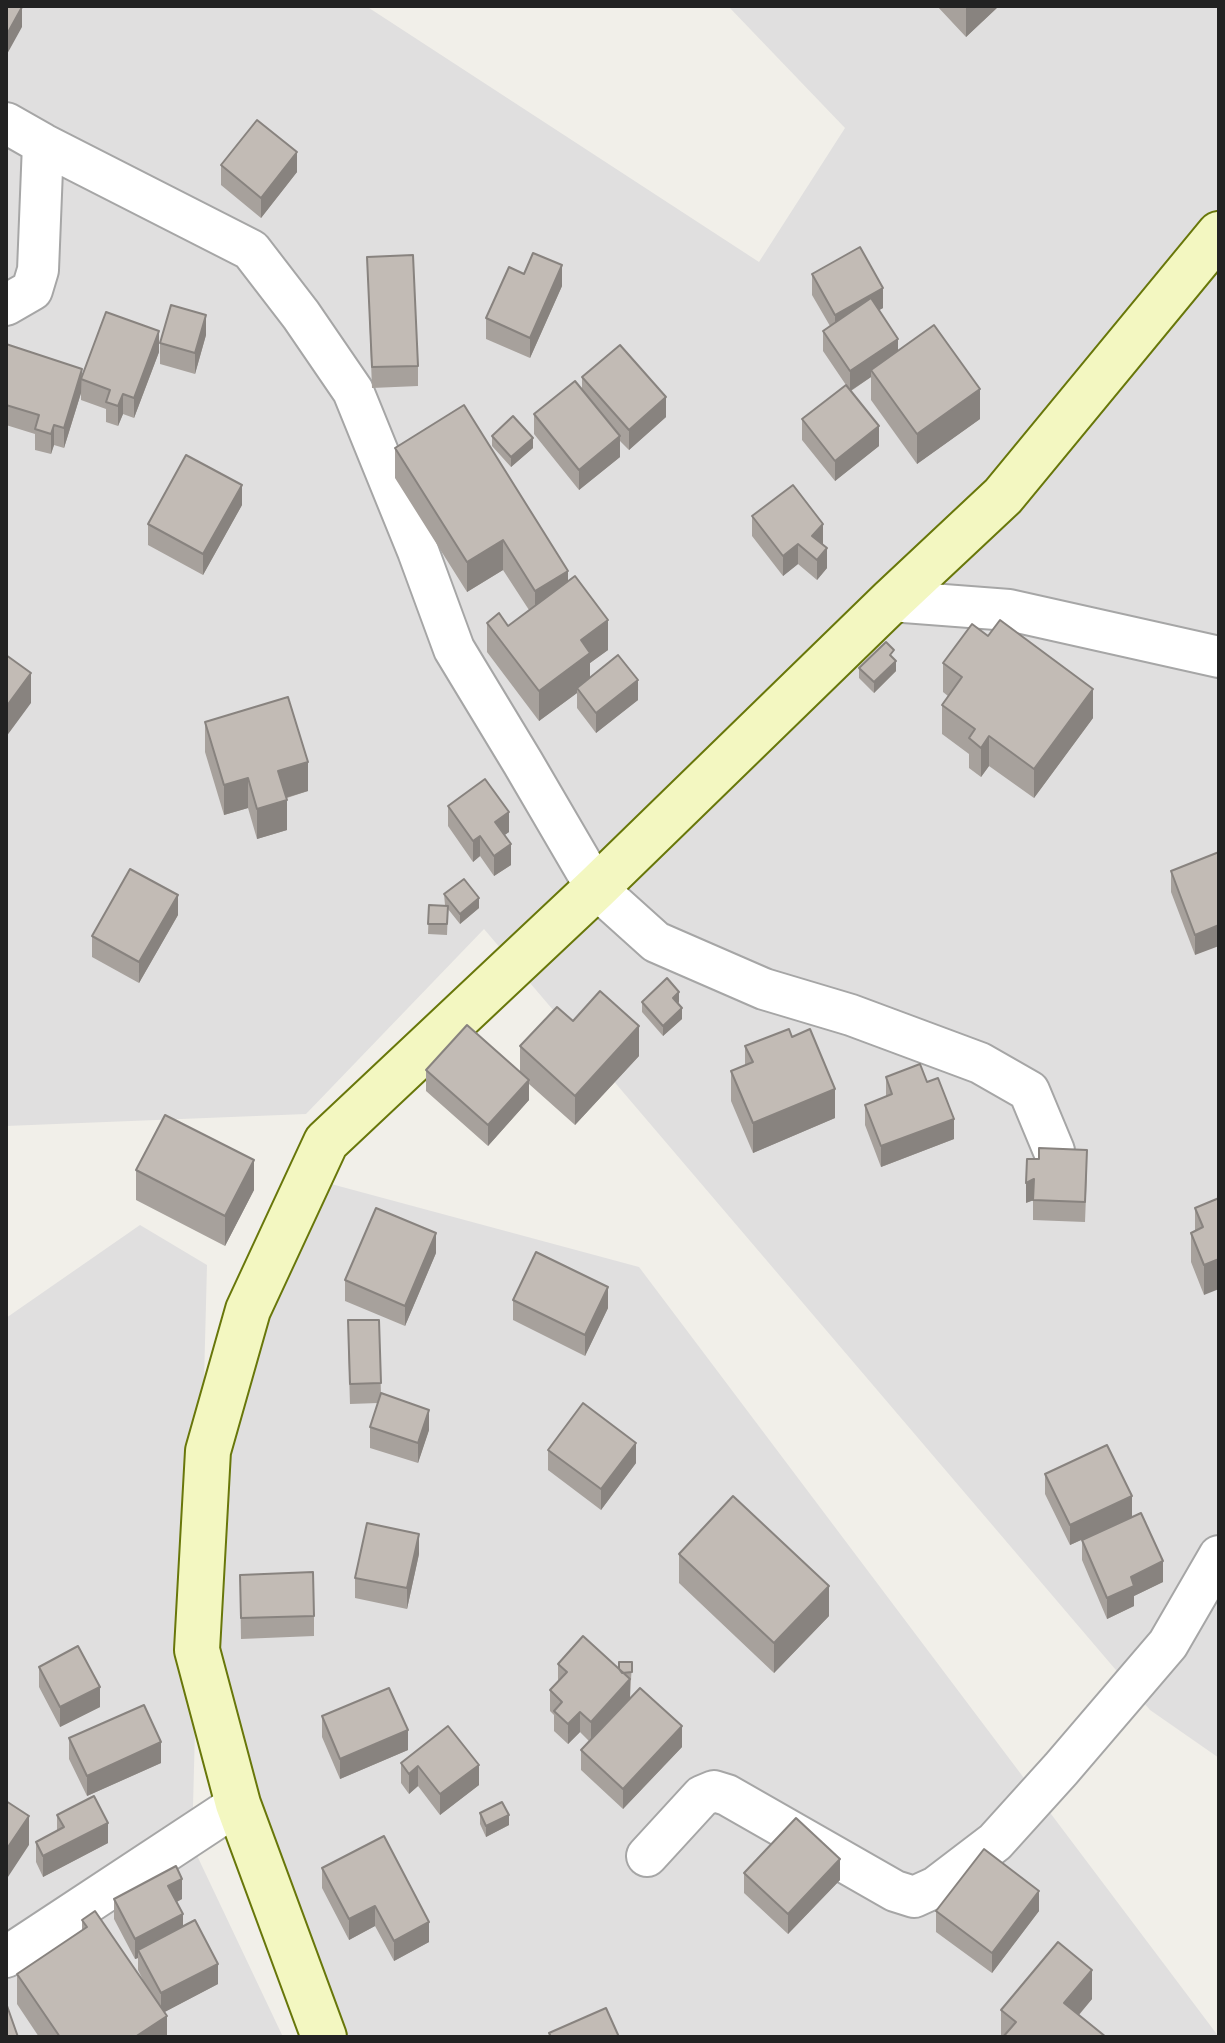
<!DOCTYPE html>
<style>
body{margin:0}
#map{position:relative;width:1225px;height:2043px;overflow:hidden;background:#f1efe9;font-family:Rubik,sans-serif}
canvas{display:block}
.frame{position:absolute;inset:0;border:8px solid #222;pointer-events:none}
</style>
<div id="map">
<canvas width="1225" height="2043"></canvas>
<div class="frame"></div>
</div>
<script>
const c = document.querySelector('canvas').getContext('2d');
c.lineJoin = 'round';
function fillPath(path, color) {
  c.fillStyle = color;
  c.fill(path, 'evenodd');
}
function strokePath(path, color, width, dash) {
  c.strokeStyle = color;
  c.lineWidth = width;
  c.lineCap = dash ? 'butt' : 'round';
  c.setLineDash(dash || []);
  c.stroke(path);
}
fillPath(new Path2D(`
 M6 6H366L759 262 845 128 728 6H1219V1758L1150 1710 484 929 306 1114 6 1126Z
 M320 1181 639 1267 1219 2037H323L203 1697 214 1486 258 1251Z
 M140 1225 207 1265 192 1845 283 2037H6V1318Z`), '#e0dfdf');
const minor = new Path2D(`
 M6 123 43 144 251 250 301 315 353 391 418 551 454 649 523 763 596 888 656 942 764 989 851 1015 980 1063 1029 1091 1054 1151
 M6 305 32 290 38 270 43 144
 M891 601 1009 610 1219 657
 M647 1856 702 1796 714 1791 727 1795 895 1891 914 1897 936 1887 995 1842 1061 1769 1168 1644 1219 1556
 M6 1957 238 1804`);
const secondary = new Path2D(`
 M324 2037 238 1804 197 1650 208 1451 248 1310 326 1142 596 888 891 601 1003 496 1219 234`);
strokePath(minor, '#a6a6a6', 44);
strokePath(secondary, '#68770a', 48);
strokePath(minor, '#fff', 40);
strokePath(secondary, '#f3f7c1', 44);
fillPath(new Path2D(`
 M937 6H999L966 37Z
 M221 165 297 172 261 218 221 185Z
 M367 257 418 366V386L372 388Z
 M524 274 562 286 530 358 486 339V318Z
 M812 274 883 308 879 310 898 350 980 419 917 464 871 400V377L851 391 879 446 835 481 802 440V419L846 385 823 351V331L830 326 812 295Z
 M206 335 195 374 160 364V343Z
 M6 344 82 376 159 352 134 418 123 414 118 426 106 422V409L81 400V393L64 448 54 445 51 454 35 450V434L6 425Z
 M582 377 666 417 629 450 620 441V457L579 490 534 434V414L582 390Z
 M492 436 533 448 511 467 492 446Z
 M395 448 568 581 608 650 590 663V677L638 700 596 733 577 708V693L539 721 487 652V623L508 626 529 610 503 570 467 592 395 478Z
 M242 505 203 575 148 545V524Z
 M752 516 823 544 827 568 817 580 798 564 783 576 752 536Z
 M894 659 896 671 874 693 859 678V668Z
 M943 663 1093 718 1034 798 989 766 981 777 969 768V754L942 734V705L948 696 943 692Z
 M205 722 308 791 287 798V830L257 839 248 808 224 815 205 752Z
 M448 806 509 832 504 835 511 865 494 876 480 856 473 862 448 826Z
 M1219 852 1195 955 1171 892V871Z
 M444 894 479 908 460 924 448 909 447 935 428 934 429 905H445Z
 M178 915 139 983 92 957V936Z
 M1219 988V1015L1217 1009V989Z
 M642 1002H679L678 1004 682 1019 663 1036 642 1012Z
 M573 1021 639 1056 575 1125 529 1084V1100L488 1146 426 1091V1070L520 1072V1046Z
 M745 1046 835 1118 753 1153 731 1101V1071L745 1065Z
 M886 1077 927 1082 954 1139 881 1167 865 1125V1105L886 1097Z
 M136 1170 254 1190 225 1246 136 1200Z
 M1087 1170 1085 1222 1033 1220V1200L1026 1203Z
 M1219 1198 1204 1295 1191 1262V1233L1195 1231V1208Z
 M436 1253 405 1326 345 1301V1280Z
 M513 1300 608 1308 585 1356 513 1320Z
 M379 1320 381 1395 429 1430 418 1463 370 1448V1427L378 1403 350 1404 348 1341Z
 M548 1450 636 1463 601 1510 548 1470Z
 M1045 1474 1132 1517 1070 1545 1045 1494Z
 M1082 1540 1163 1582 1134 1596V1606L1107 1619 1082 1560Z
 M419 1554 407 1609 355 1598V1578Z
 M679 1554 829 1616 774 1673 679 1583Z
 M240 1575 314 1616V1636L241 1639Z
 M632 1662 630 1699 682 1747 623 1809 581 1770V1750L589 1741 580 1732 568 1744 554 1731V1715L550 1711V1690L558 1682V1664L619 1669Z
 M39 1667 100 1707 60 1727 39 1687Z
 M322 1716 408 1750 340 1779 322 1737Z
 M448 1726 479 1785 440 1815 418 1786 409 1794 401 1783V1763Z
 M69 1738 161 1763 87 1796 69 1759Z
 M480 1813 509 1825 486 1837 480 1824Z
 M57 1815 108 1843 43 1877 36 1862V1842L57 1831Z
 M322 1868 429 1942 394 1961 375 1926 349 1940 322 1888Z
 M744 1873 840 1880 788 1934 744 1893Z
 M114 1899H182L177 1902 183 1926 218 1984 164 2012 167 2037H39L17 2004V1974L82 1930V1920L146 1986 138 1970V1958L135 1959 114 1919Z
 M936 1911H1039L992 1973 936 1932Z
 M1092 1999 1079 2015 1106 2037H1001V2010Z`), '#a7a19c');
fillPath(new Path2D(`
 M967 6H999L966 37V7Z
 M22 7V27L6 56V36Z
 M297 152V172L261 218V198Z
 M562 265V286L530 358V338Z
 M883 288V308L835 335V315Z
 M206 315V335L195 374V353Z
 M159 331V352L134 418V398Z
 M898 339V359L871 370V377L850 391V371Z
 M82 369 81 393 64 448V428Z
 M980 389V419L917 464V434Z
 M123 394V414L118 426V406Z
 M666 397V417L629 450V430Z
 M54 425V445L51 454V434Z
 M879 426V446L835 481V461Z
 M620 436V457L579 490V470Z
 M533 438V448L511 467V457Z
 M242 485V505L203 575V554Z
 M823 524V544L812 557V536Z
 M503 540V570L467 592V562Z
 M798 544V564L783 576V556Z
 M827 548V568L817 580V560Z
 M568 571V601L535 620V591Z
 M608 620V650L590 663V683L577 688V693L539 721V691L581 640Z
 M896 661V671L874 693V682Z
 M31 673V703L6 737V707Z
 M638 680V700L596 733V713Z
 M1093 689V718L1034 798V769Z
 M989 736V766L981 777V748Z
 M308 762V791L278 800V771Z
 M248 778V808L224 815V785Z
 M287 800V830L257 839V809Z
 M509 812V832L495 842V822Z
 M480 836V856L473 862V841Z
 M511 844V865L494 876V856Z
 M178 895V915L139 983V962Z
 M479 898V908L460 924V914Z
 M1219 925V946L1195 955V935Z
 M679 992V1002L673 1009V998Z
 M682 1008V1019L663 1036V1026Z
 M639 1026V1056L575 1125V1096Z
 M529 1080V1100L488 1146V1125Z
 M835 1089V1118L753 1153V1123Z
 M954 1119V1139L881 1167V1146Z
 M254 1160V1190L225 1246V1216Z
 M1034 1179V1200L1026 1203V1183Z
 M436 1233V1253L405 1326V1306Z
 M1219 1259V1289L1204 1295V1265Z
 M608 1287V1308L585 1356V1335Z
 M429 1410V1430L418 1463V1443Z
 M636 1443V1463L601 1510V1489Z
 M1132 1496V1517L1070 1545V1525Z
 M419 1534V1554L407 1609V1588Z
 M1163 1561V1582L1134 1596V1606L1107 1619V1598L1131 1577Z
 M829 1586V1616L774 1673V1643Z
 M630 1679V1700L591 1742V1722Z
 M100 1687V1707L60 1727V1707Z
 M580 1712V1732L568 1744V1724Z
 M682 1726V1747L623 1809V1789Z
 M408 1730V1750L340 1779V1759Z
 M161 1742V1763L87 1796V1776Z
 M479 1765V1785L440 1815V1794Z
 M418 1766V1786L409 1794V1774Z
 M509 1815V1825L486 1837V1826Z
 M29 1816V1845L6 1880V1850Z
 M108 1823V1843L43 1877V1856Z
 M840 1859V1880L788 1934V1914Z
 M182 1879V1899L168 1906V1886Z
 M1039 1891V1911L992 1973V1953Z
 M375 1906V1926L349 1940V1919Z
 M183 1914V1934L138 1950V1958L135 1959V1939Z
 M429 1922V1942L394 1961V1941Z
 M218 1964V1984L161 2014V1993Z
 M1092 1970V1999L1064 2032V2003Z
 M167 2016V2037H135Z`), '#88837f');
const building = new Path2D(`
 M6 6 22 7 6 36Z
 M257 120 297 152 261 198 221 165Z
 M860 247 883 288 835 315 812 274Z
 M533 253 562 265 530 338 486 318 509 267 524 274Z
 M413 255 418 366 372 367 367 257Z
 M871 298 898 339 850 371 823 331Z
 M171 305 206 315 195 353 160 343Z
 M106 312 159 331 134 398 123 394 118 406 106 402 110 390 81 379Z
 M934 325 980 389 917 434 871 370Z
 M6 344 82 369 64 428 54 425 51 434 35 429 39 415 6 405Z
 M620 345 666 397 629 430 582 377Z
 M575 381 620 436 579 470 534 414Z
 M846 385 879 426 835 461 802 419Z
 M464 405 568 571 535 591 503 540 467 562 395 448Z
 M513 416 533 438 511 457 492 436Z
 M186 455 242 485 203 554 148 524Z
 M793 485 823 524 812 536 827 548 817 560 798 544 783 556 752 516Z
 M575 576 608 620 581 640 590 653 539 691 487 623 499 613 508 626Z
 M1000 620 1093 689 1034 769 989 736 981 748 969 738 975 729 942 705 962 677 943 663 972 624 988 636Z
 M886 642 894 650 890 655 896 661 874 682 859 668Z
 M6 655 31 673 6 707Z
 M618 655 638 680 596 713 577 688Z
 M288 697 308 762 278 771 287 800 257 809 248 778 224 785 205 722Z
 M485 779 509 812 495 822 511 844 494 856 480 836 473 841 448 806Z
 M1219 852V925L1195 935 1171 871Z
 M130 869 178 895 139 962 92 936Z
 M464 879 479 898 460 914 444 894Z
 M429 905 448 906 447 924H428Z
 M667 978 679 992 673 998 682 1008 663 1026 642 1002Z
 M600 991 639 1026 575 1096 520 1046 557 1007 573 1021Z
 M467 1025 529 1080 488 1125 426 1070Z
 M789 1029 792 1037 810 1029 835 1089 753 1123 731 1071 753 1062 745 1046Z
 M920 1064 927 1082 938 1078 954 1119 881 1146 865 1105 892 1094 886 1077Z
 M165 1115 254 1160 225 1216 136 1170Z
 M1039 1148 1087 1150 1085 1202 1033 1200 1034 1179 1026 1183 1027 1159H1039Z
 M1219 1198V1259L1204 1265 1191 1233 1203 1227 1195 1208Z
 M376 1208 436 1233 405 1306 345 1280Z
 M536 1252 608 1287 585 1335 513 1300Z
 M348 1320H379L381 1383 350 1384Z
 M381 1393 429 1410 418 1443 370 1427Z
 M583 1403 636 1443 601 1489 548 1450Z
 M1107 1445 1132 1496 1070 1525 1045 1474Z
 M733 1496 829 1586 774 1643 679 1554Z
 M1141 1513 1163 1561 1131 1577 1134 1586 1107 1598 1082 1540Z
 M367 1523 419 1534 407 1588 355 1578Z
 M313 1572 314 1616 241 1618 240 1575Z
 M583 1636 630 1679 591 1722 580 1712 568 1724 554 1711 562 1702 550 1690 567 1672 558 1664Z
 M78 1646 100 1687 60 1707 39 1667Z
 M619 1662H632V1672L622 1673 619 1669Z
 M389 1688 408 1730 340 1759 322 1716Z
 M640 1688 682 1726 623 1789 581 1750Z
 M144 1705 161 1742 87 1776 69 1738Z
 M448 1726 479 1765 440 1794 418 1766 409 1774 401 1763Z
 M94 1796 108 1823 43 1856 36 1842 64 1827 57 1815Z
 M6 1801 29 1816 6 1850Z
 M502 1802 509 1815 486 1826 480 1813Z
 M796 1818 840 1859 788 1914 744 1873Z
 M384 1836 429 1922 394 1941 375 1906 349 1919 322 1868Z
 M984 1849 1039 1891 992 1953 936 1911Z
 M176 1866 182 1879 168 1886 183 1914 135 1939 114 1899Z
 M95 1911 167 2016 135 2037H60L17 1974 87 1927 82 1920Z
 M195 1920 218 1964 161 1993 138 1950Z
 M1058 1942 1092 1970 1064 2003 1106 2037H1003L1016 2022 1001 2010Z
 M6 2003 18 2037H6Z
 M606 2008 619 2037H551L549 2033Z`);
fillPath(building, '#c2bbb5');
strokePath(building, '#88837f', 2);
</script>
